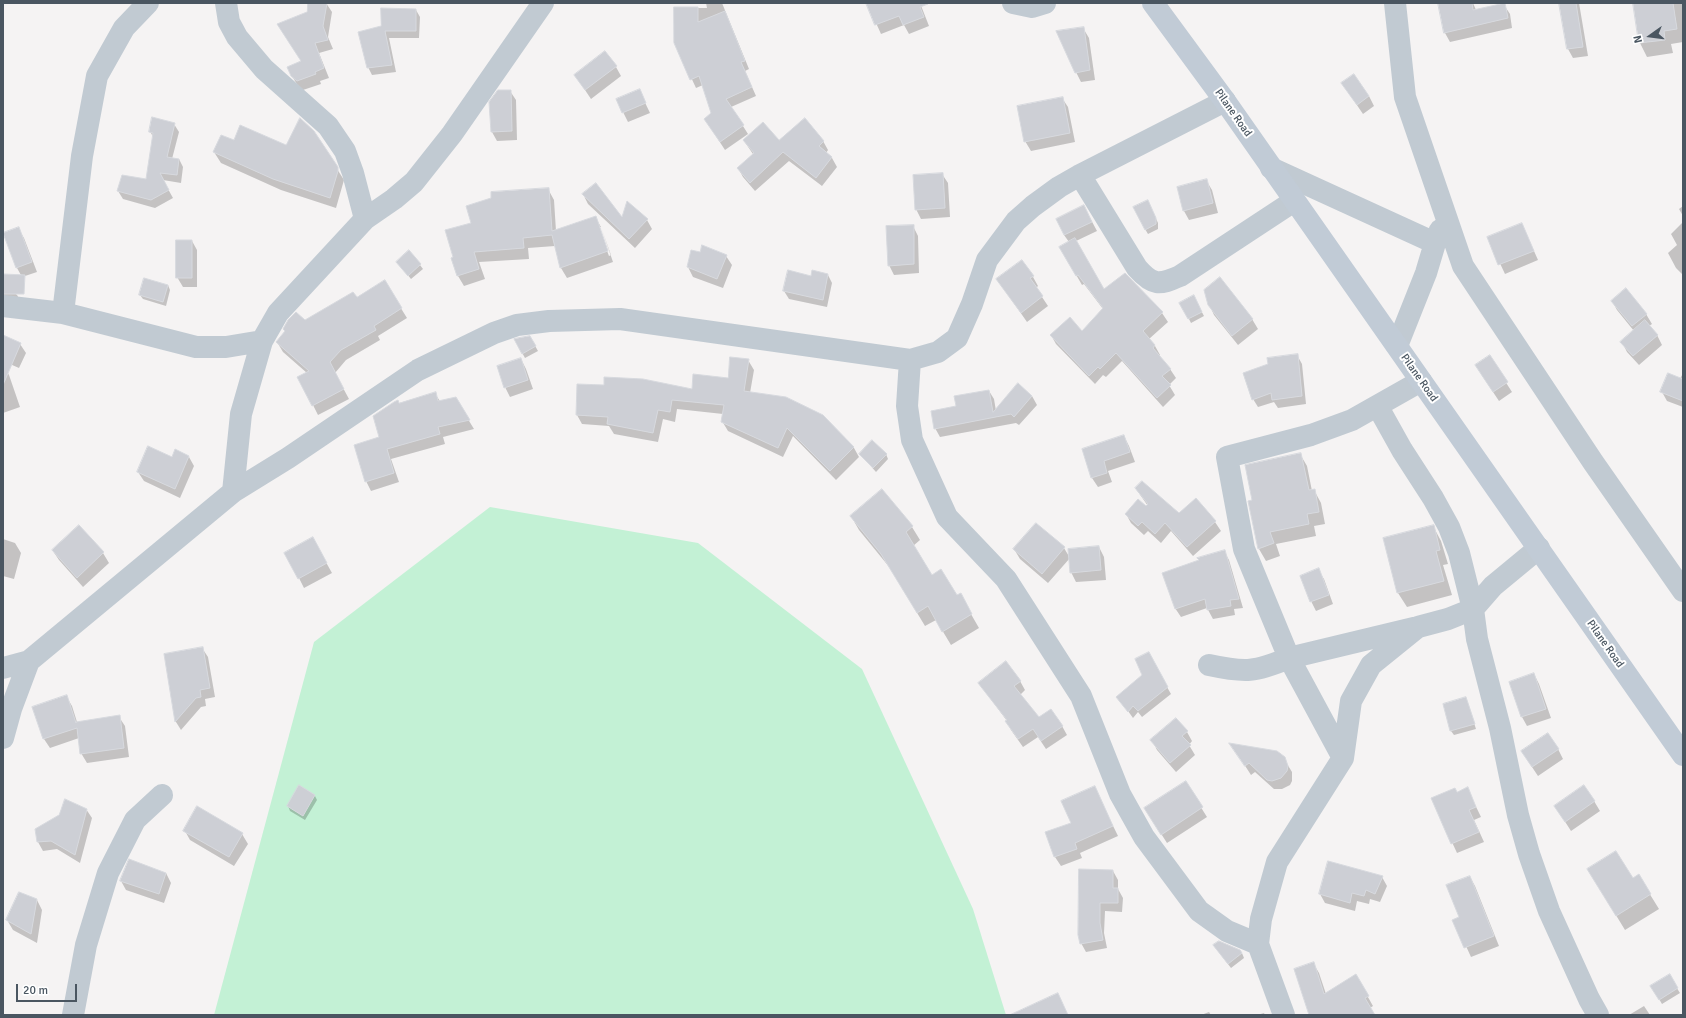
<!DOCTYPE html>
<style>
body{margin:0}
#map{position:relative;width:1686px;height:1018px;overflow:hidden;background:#f5f3f3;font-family:Signika,sans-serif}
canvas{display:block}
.frame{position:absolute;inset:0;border:4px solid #4a5661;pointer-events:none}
.north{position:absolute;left:1630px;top:16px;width:40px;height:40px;-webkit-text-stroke:3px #fff;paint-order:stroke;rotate:256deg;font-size:11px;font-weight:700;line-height:16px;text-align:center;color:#4a5661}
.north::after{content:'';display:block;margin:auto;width:14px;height:18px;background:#4a5661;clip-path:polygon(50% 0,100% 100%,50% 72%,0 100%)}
.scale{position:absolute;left:16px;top:984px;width:61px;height:18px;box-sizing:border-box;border:2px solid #4a5661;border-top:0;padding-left:5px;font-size:12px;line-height:14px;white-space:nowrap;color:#4a5661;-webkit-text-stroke:3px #fff;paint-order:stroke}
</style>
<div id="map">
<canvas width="1686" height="1018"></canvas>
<div class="frame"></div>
<div class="north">N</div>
<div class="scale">20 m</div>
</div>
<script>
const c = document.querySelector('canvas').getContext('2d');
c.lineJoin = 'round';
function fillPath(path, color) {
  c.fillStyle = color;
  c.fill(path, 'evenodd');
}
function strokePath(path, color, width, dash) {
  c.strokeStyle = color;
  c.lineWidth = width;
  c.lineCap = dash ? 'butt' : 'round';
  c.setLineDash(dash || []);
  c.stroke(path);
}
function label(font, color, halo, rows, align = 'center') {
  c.font = font + ' Signika,sans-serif';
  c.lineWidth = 4;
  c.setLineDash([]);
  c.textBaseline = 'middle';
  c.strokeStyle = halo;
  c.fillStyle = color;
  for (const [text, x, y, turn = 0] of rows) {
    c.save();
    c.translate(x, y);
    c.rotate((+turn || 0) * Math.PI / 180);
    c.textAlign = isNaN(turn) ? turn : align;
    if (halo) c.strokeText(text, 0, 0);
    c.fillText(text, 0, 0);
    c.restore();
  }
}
fillPath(new Path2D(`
 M490 507 698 543 862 669 973 909 1006 1015H214L314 642Z`), '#c3f1d5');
fillPath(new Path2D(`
 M319 3H326L332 12 328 37 333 49 319 53 329 78 320 81 321 84 303 90 298 86 292 76 302 62 278 25 308 12Z
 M706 3H722L749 69 745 71 756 96 731 107 748 134 725 150 710 127 712 113 703 85 696 88 675 43V8H707Z
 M867 3H920L929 26 909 34 904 25 881 34Z
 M1439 3H1473L1476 10 1504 5 1510 14 1512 28 1450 42 1445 33Z
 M1560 3H1579L1588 56 1573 58 1568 49Z
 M1634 3H1683V42L1671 44 1673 53 1647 57 1640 43Z
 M416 10 420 17 419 38H389L396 72 372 75 368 67 382 27Z
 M1083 28 1089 38 1095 80 1081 82 1076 72Z
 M616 67 621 76 591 99 575 75Z
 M639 90 650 113 628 122 617 100Z
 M510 91 516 100 517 140 497 141 492 132Z
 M1348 92 1369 96 1374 106 1363 114Z
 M1062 98 1068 107 1075 142 1031 151 1025 141Z
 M174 124 179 132 172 159H179L183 167 181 183 163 180 173 198 155 208 123 199 118 191 147 180 153 137 150 131Z
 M744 141H823L828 150 826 153 832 158 837 167 822 186 789 161 755 191 743 177 738 168 753 154Z
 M234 142 337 169 344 180 336 208 281 190 221 163 214 152Z
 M942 174 948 183 950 217 921 219 916 209Z
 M1206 180 1212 190 1218 213 1189 220 1184 211 1178 188Z
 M548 189 554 200 556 231 595 217 601 227 613 262 567 278 561 268 555 246 528 248 529 259 479 262 485 279 464 286 458 276 452 259 473 224 492 198ZM598 227H601L611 255 609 256Z
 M583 194 622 219 647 220 652 229 635 248 588 204Z
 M1150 206 1158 223V229L1148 234 1145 229Z
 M1683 206V216L1679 209Z
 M1089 216 1097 231 1076 241 1104 291 1125 274 1162 313 1168 322 1149 339 1155 346 1160 355 1159 356 1170 369 1176 378 1169 385 1175 395 1163 407 1122 361 1106 377 1103 375 1095 384 1056 344 1051 335 1082 333 1103 309 1084 284 1082 285 1060 247 1069 242 1064 235Z
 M1683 222V275L1676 268 1668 253 1677 245 1671 234Z
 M1522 224 1538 260 1505 274 1488 238Z
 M913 226 918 236 919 273 894 275 889 265Z
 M18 228 24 238 37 272 22 277 17 268Z
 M192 241 197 250V287H183L177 277Z
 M726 256 732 265 723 288 693 277 688 267Z
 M397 262 420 265 423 269 411 279Z
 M828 275 832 283 827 307 789 299 784 291 812 277Z
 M1033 277 1038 286 1036 288 1048 306 1027 322 997 279Z
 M384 281 407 318 378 336 380 340 346 360 335 373 349 399 318 415 313 405 307 373 283 352 277 342 356 299Z
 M3 282 17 295 22 303H3Z
 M168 285 170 290 166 306 143 299 140 295Z
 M1196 301 1204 316 1191 323 1181 303Z
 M1612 301 1646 314 1652 324 1649 326 1657 335 1662 345 1639 365 1627 352 1622 342 1634 331 1617 310Z
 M1209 304 1252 319 1258 329 1238 345 1214 315Z
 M3 336 20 344 26 353 19 368 3 361Z
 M530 337 538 351 525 358 515 340Z
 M1297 355 1302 364 1306 404 1278 408 1274 402 1258 407 1253 399Z
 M1489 356 1512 392 1499 401 1481 374Z
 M521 359 526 369 533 389 510 397 505 387Z
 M748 360 754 370 750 393 822 416 854 448 859 457 836 480 793 436 783 457 728 431 722 421 723 414 677 409 675 422 663 419 658 442 614 434 609 426 582 424 577 415 693 390 728 379Z
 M3 365 9 375 20 407 3 413Z
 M1683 373V407L1667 401 1662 392 1680 379Z
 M989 391 994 399 996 411 1032 396 1037 405 1019 425 1016 423 940 437 935 428 957 407Z
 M435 394 440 401 455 398 474 429 443 437 445 444 391 459 399 482 371 491 366 481 399 404Z
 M1124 436 1129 446 1135 462 1108 471 1112 482 1098 487 1092 478 1083 450Z
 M860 454H886L888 459 876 472Z
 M1300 454 1307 466 1312 491 1314 490 1321 503 1325 524 1314 526 1316 536 1276 544 1280 556 1266 561 1259 549 1253 501Z
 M189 457 194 466 180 498 144 481 138 472 172 458Z
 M1136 489 1179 515 1196 500 1215 522 1221 531 1193 556 1171 531 1161 543 1148 531 1144 535 1131 523 1126 514 1148 506Z
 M851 516 912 527 920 540 913 546 932 576 957 597 960 595 979 628 951 645 936 620 925 626 890 568 859 530Z
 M1433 526 1441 541 1448 564 1443 565 1452 595 1407 607 1398 593 1384 539Z
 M79 527 103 553 109 563 83 587 59 560 53 551Z
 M3 539 15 543 21 553 14 579 3 576Z
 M1099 547 1104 557 1106 580 1076 582 1071 572Z
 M318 548 332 573 304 588 299 578Z
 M1064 548 1070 558 1048 583 1020 559 1014 549Z
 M1224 551 1229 560 1243 608 1234 609 1235 615 1213 619 1207 608 1181 617 1175 608Z
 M1318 570 1324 579 1333 604 1316 611 1311 601Z
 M202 648 208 657 215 697 205 699 206 706 201 707 181 730 176 722 165 654Z
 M1148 654 1171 694 1142 717 1138 712 1133 718 1118 697 1144 675Z
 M1534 674 1539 684 1551 718 1527 726 1522 717 1511 682Z
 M1020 681 1025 690 1020 695 1039 719 1062 726 1067 735 1046 749 1038 737 1023 747 1011 730 1007 721 979 683Z
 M66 696 72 706 77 722 119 717 125 726 129 757 87 763 81 753 79 738 50 748 44 739 33 708Z
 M1466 698 1476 729 1454 735 1451 731Z
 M1187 732 1192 741 1189 745 1195 755 1176 772 1157 750 1152 740Z
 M1231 744 1277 752 1281 754 1292 772V781L1290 785 1282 789H1274L1255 772 1251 775Z
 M1558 749 1563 759 1538 776 1528 761Z
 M1185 782 1207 817 1167 843 1151 818Z
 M1094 787 1118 836 1080 853 1082 858 1061 866 1055 857 1047 833 1073 823Z
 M1467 788 1481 817 1474 820 1484 842 1457 853 1432 799 1457 793Z
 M315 796 317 800 305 820 290 811 288 806Z
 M1594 801 1600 811 1571 831 1555 806Z
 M86 809 92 818 80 863 57 849 43 851 38 842Z
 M185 831 242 834 248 844 234 866 190 840Z
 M1113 871 1118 880V889L1123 898 1122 912 1105 911 1104 933 1107 948 1086 952 1081 943Z
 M166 873 171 883 164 903 126 890 121 881Z
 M1638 875 1659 909 1625 930 1597 884 1633 879Z
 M1382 877 1387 886 1380 902 1370 899 1369 904 1357 901 1355 911 1325 903 1320 894Z
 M1470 877 1475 886 1499 946 1471 957 1454 920 1460 918Z
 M37 900 42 910 37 943 13 930 7 920Z
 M1214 946 1242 953 1244 958 1231 968Z
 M1313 963 1319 973 1326 994 1356 976 1373 1006 1370 1008 1374 1015H1312Z
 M1669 976 1680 993 1662 1004 1652 987Z
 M1644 1006 1650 1015H1629Z
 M1209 1012 1211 1015H1201Z
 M1264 1013 1265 1015H1257Z`), '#0003');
const building = new Path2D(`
 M308 3H327L323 26 328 40 315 43 324 68 315 72 316 74 297 81 291 76 287 67 301 61 277 24 307 12Z
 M866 3H928V4L920 7 924 17 903 25 899 16 875 25Z
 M1438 3H1472L1473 10 1505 3 1508 18 1444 33Z
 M1559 3H1576L1583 47 1567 49Z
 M1633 3H1673L1677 29 1664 31 1665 40 1639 43Z
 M674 7H698V22L725 11 745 61 741 62 752 87 726 99 744 125 720 142 704 119 711 113 699 76 690 80 674 43Z
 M381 8 416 9V31H385L392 65 367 68 358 32 381 26Z
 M1084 27 1090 70 1075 73 1056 31Z
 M605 51 617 66 585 90 574 75Z
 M1354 74 1369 96 1357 105 1341 83Z
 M640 89 646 103 622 113 616 99Z
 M498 90H511L512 131 491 132 489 102Z
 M1063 97 1070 133 1024 142 1017 106Z
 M152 117 175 123 167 157 179 159 177 175 160 173 169 190 151 200 117 191 122 175 146 179 153 133 149 132Z
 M300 118 314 131 338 167V171L330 198 273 179 213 152 221 135 234 140 240 125 286 145Z
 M805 118 824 141 819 146 832 157 816 178 783 152 750 183 737 168 754 153 743 140 763 122 779 140Z
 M943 173 945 208 915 210 913 175Z
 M1207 179 1213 203 1183 211 1177 187Z
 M596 183 622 217 627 201 648 219 629 239 582 194Z
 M549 188 552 231 596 216 608 251 560 268 552 235 523 238 524 248 474 252 479 269 457 276 451 258 453 257 445 230 471 223 466 206 491 198V192Z
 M1148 200 1156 218V224L1145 230 1133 207Z
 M1084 205 1092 222 1064 235 1056 219Z
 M1522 223 1534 251 1498 265 1487 237Z
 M914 225V264L888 266 886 226Z
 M19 227 32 262 16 268 3 233Z
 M1075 238 1104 289 1125 273 1163 312 1143 331 1155 345 1153 348 1171 369 1162 376 1171 385 1157 398 1116 353 1100 369 1098 367 1089 376 1050 335 1070 317 1082 331 1103 308 1078 275 1076 276 1059 247Z
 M176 240H192V278H176Z
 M702 245 727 255 717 279 687 267 691 250 700 252Z
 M409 250 421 264 408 276 396 262Z
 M1022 260 1034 276 1030 278 1043 296 1021 313 996 279Z
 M788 270 811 276 812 270 828 274 823 300 783 291Z
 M3 274 25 275 24 294H3Z
 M1220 277 1253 319 1232 336 1208 305 1204 290Z
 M144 278 168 285 163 302 139 295Z
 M385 280 402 308 374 326 376 330 341 350 330 362 344 389 312 406 297 377 309 371 276 342 285 331 283 329 288 320 296 312 305 320 353 292 357 297Z
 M1626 288 1647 314 1632 326 1611 301Z
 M1194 295 1202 312 1188 319 1179 303Z
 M1645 320 1658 335 1633 356 1620 342Z
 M3 335 21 343 3 385Z
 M530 336 536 346 522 354 514 339Z
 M1298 354 1302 396 1272 400 1271 393 1252 400 1243 373 1268 364 1267 358Z
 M1490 355 1508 382 1493 392 1475 365Z
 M730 357 749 359 744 391 786 397 823 415 854 447 830 471 787 428 778 448 721 422 724 405 672 400 670 412 658 410 653 433 607 424 608 417 576 415 577 384 604 385V377L643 379 692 389 693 374 728 378Z
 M521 358 528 380 504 388 497 366Z
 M1668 373 1683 379V401L1660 392Z
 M1018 383 1032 396 1014 417 1011 414 934 429 931 411 956 406 954 396 989 390 993 412Z
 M436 392 438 401 456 397 470 420 438 427 440 434 387 449 394 473 365 482 354 445 379 437 373 416 394 402 398 400 399 403Z
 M1124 435 1130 452 1104 461 1107 473 1091 478 1082 449Z
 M872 440 887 454 873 468 859 454Z
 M148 446 172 457 175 449 189 456 175 489 137 472Z
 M1301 453 1309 490 1315 489 1319 512 1307 514 1309 524 1270 532 1274 543 1258 549 1248 501 1252 500 1245 465Z
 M1142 481 1179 513 1196 498 1216 521 1187 547 1165 523 1155 534 1142 522 1138 526 1125 514 1138 499 1146 506 1148 504 1135 488Z
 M882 489 913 526 906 532 932 575 941 569 957 595 961 593 972 614 942 632 928 606 917 613 881 554 850 516Z
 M1036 523 1065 547 1042 574 1013 549Z
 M79 525 104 552 77 578 52 550Z
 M1434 525 1440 550 1436 551 1444 581 1397 593 1383 538Z
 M313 537 327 563 298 579 284 553Z
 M1099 546 1101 570 1070 573 1068 549Z
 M1225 550 1239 599 1230 600 1231 606 1207 610 1205 599 1175 609 1162 573 1199 560 1197 558Z
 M1319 568 1329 595 1310 602 1300 576Z
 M203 647 210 688 200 690 201 697 196 698 175 722 164 654Z
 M1149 652 1168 687 1138 711 1133 706 1128 712 1116 697 1142 675 1135 659Z
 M1006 661 1021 681 1014 686 1039 717 1051 709 1063 726 1041 741 1033 729 1018 739 1005 721 1007 720 978 683Z
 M1534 673 1546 709 1521 717 1509 682Z
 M67 695 76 723V722L120 715 124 748 80 754 77 728 43 739 32 707Z
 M1466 697 1475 724 1450 731 1443 704Z
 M1176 718 1188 731 1182 736 1191 745 1170 763 1150 740Z
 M1548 733 1559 749 1532 767 1521 751Z
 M1229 743 1277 751 1285 757 1288 766 1287 771 1281 778 1272 781 1267 780 1249 763 1245 766Z
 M1186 781 1203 807 1161 835 1144 808Z
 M299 785 315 795 303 816 287 806Z
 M1584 785 1595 801 1565 822 1554 806Z
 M1095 786 1113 826 1075 843 1077 849 1054 857 1045 832 1071 823 1061 801Z
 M1468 787 1476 807 1469 810 1479 832 1451 844 1431 798 1455 788 1457 792Z
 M65 799 87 809 75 855 51 841 37 842 35 829 59 815Z
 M197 806 243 833 229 857 183 831Z
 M1616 851 1633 878 1639 874 1651 894 1616 916 1587 869Z
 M129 859 166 873 159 894 120 881Z
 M1328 861 1383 876 1375 894 1366 890 1364 896 1352 893 1350 903 1319 894Z
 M1079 869 1113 870V888H1118V903H1100V923L1103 940 1080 944 1078 935Z
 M1470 876 1494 936 1464 948 1452 920 1459 917 1446 885Z
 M19 892 37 899 31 934 6 920Z
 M1219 941 1240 950 1242 953 1228 964 1213 945Z
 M1314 962 1324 994 1356 974 1369 996 1365 998 1375 1015H1309L1294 969Z
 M1670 974 1678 988 1659 1000 1650 986Z
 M1058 993 1068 1015H1010Z`);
fillPath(building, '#cdcfd5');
strokePath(building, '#d7d9de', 1);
strokePath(new Path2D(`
 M226 3 229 22 237 37 264 69 328 126 345 151 353 173 365 219
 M1013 3 1032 7 1045 3
 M1395 3 1405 97 1463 266 1593 462 1683 591
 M1271 168 1435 243
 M1080 175 1137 268C1153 286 1159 285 1180 276L1294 201
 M3 306 63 313 196 347H226L262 341
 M63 313 82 156 97 76 124 28 148 3
 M1397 346 1426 273 1435 243 1440 230
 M910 360 907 406 912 440 947 517 1006 579 1081 696 1120 794 1144 837 1199 911 1227 931 1258 944
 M1378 407 1402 450 1433 498 1449 527 1459 553 1473 609 1477 639 1500 728 1518 815 1529 854 1549 911 1589 999 1598 1015
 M233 492 241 414 262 341 278 313 365 219 394 199 414 182 452 134 543 3
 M1209 665C1246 673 1255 672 1289 658L1418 627 1448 619 1473 609 1493 586 1539 548
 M3 668 29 661 233 492 288 458 418 370 494 333 517 325 549 321 620 319 910 360 938 352 957 338 972 304 987 260 1016 221 1033 206 1059 187 1080 175 1225 101
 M3 738 11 709 29 661
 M1343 758 1289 658 1244 549 1227 457 1311 435 1352 420 1421 381
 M73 1015 86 945 108 873 135 820 162 795
 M1284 1015 1258 944 1261 919 1277 862 1343 758 1351 701 1371 665 1418 627`), '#c1cad2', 22);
strokePath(new Path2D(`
 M1153 3 1225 101 1683 755`), '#c1cbd6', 22);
label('11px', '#4a5661', '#fff', [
 ["Pilane Road",1233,113,55],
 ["Pilane Road",1419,378,55],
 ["Pilane Road",1605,644,55]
]);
</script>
